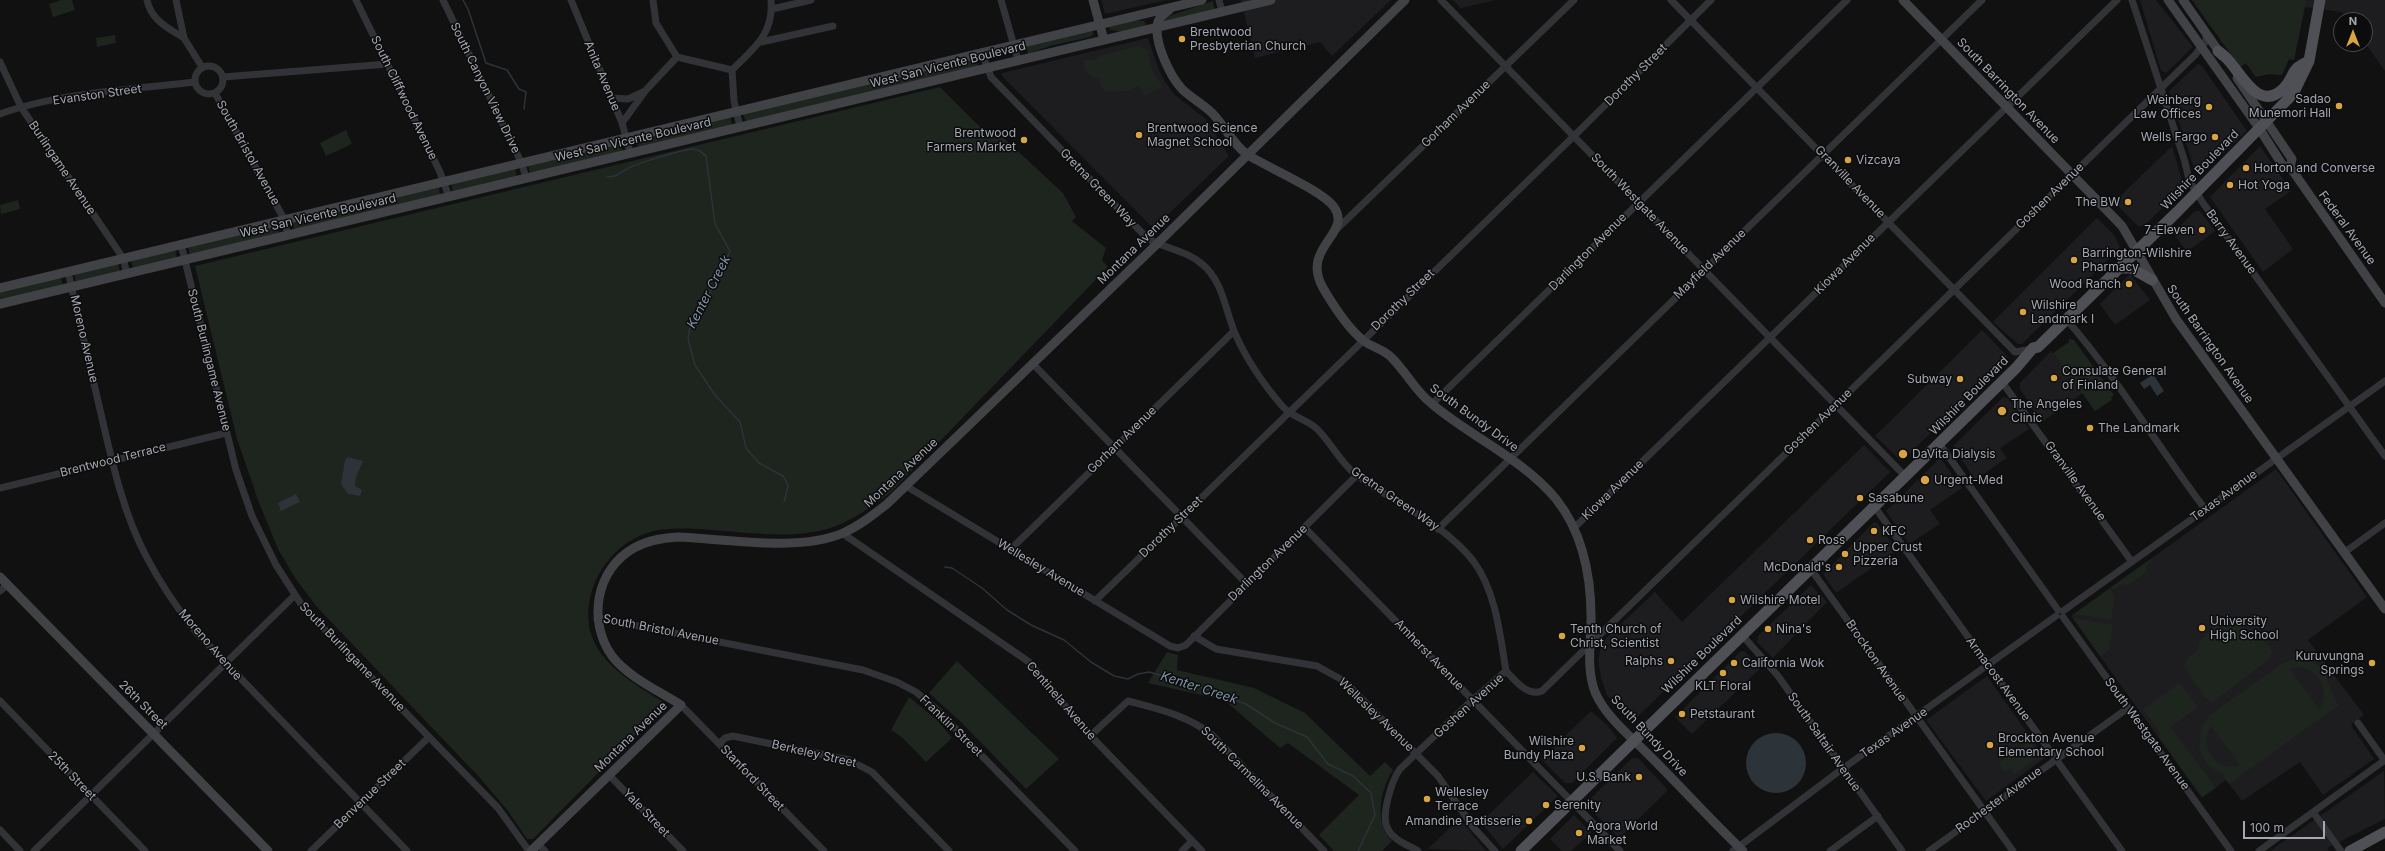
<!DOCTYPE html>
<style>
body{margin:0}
#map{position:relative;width:2385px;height:851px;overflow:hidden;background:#111112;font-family:Inter,sans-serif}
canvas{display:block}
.north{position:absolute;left:2333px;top:12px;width:40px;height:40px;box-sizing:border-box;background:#0c0c0d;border:1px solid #494a4f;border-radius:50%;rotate:0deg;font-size:11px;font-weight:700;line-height:16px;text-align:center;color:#a4a8b1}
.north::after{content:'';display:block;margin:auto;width:14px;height:18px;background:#d9a542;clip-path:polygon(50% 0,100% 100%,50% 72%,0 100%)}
.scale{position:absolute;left:2243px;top:821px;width:82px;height:18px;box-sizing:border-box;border:2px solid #a4a8b1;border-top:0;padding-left:5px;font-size:12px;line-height:14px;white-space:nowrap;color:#a4a8b1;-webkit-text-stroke:3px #0c0c0d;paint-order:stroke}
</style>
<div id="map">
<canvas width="2385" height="851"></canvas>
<div class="north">N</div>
<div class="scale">100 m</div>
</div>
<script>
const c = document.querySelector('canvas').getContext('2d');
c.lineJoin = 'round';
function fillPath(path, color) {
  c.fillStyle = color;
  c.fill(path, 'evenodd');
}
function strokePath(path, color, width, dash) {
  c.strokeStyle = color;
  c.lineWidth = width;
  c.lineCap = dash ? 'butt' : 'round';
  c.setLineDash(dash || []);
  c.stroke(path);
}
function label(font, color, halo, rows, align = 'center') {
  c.font = font + ' Inter,sans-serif';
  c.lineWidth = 3;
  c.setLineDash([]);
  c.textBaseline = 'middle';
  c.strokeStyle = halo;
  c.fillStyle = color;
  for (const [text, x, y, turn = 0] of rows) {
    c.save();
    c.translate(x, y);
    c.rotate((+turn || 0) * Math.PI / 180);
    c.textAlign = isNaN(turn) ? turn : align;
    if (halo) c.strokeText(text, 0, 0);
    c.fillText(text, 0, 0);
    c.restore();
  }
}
fillPath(new Path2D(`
 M1101 0H1167L1105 14Z
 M1241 0H1391L1332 56 1320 42 1255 58Z
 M1453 0H1495L1461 8Z
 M2140 0H2156L2193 47 2166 73 2161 71Z
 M2192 0H2385V71L2365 43V20H2348L2342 12 2305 7 2294 60 2289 59 2282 75 2269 74 2256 77 2246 63 2240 67Z
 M1148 38 1159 70 1165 82 1175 95 1207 120 1229 156 1155 227 1151 226 1001 75 1002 73Z
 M2198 64 2202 66 2247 131 2205 170 2199 171 2194 168 2169 91Z
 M2172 146 2184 187 2144 226H2138L2114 202Z
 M2260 146 2291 191 2265 209 2293 249 2263 272 2210 197Z
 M2195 211H2200L2215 231 2187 252 2173 233Z
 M2097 218 2115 236 2120 248 2022 344H2018L1993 322Z
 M2130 274 2150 300 2115 325 2100 304Z
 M1982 330 2008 357 1903 460H1900L1875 436Z
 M2051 351 2083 393 2042 422 2020 389V383Z
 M2003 397 2008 398 2029 429 2000 448 2007 458 1975 480 1953 446Z
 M1864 445 1890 472 1633 721 1625 717 1607 695 1601 678 1598 660 1602 642 1655 592 1682 622Z
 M1939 459H1941L1962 488 1930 510 1940 524 1909 544 1886 511Z
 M2276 469 2367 597 2308 640 2364 715 2351 725 2374 759 2323 795 2300 762 2242 801 2226 780 2202 798 2071 616Z
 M1874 522 1877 523 1897 550 1836 593 1823 574Z
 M1811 585 1827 602 1773 658 1757 642 1758 636Z
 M1741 651 1745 652 1762 667 1692 734 1675 717Z
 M1987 676 2045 758 1986 801 1926 720Z
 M1591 711 1609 727 1617 738 1572 783H1565L1541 759Z
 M1632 758H1638L1668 790 1619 838 1588 807V801Z
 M2384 771 2385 819 2327 848 2329 851H2270Z
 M1533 772 1558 796 1503 849 1481 822Z
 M1574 815 1591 833 1571 851H1562L1550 839Z
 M1460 819 1486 851 1428 849 1459 819Z`), '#1d1d1f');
fillPath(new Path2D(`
 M61 0H72L75 10 53 17 49 4Z
 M2192 0H2306L2294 60 2289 59 2282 75 2269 74 2256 77 2246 63 2240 67Z
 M1213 1 1215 10 1164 21 1163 18Z
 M1135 20 1144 21 1147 26 1122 32 1110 30 1109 26Z
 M1092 30 1094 34 1090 37 1050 46 1028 54 1026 45Z
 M115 35 116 43 97 47 96 38Z
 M1139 46 1147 50 1153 73 1162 85V87L1144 96 1139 86 1129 91 1106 92 1101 87 1099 77 1093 78 1085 69 1083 60H1096L1102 55Z
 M976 57 978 66 746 122 743 113Z
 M940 87 989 136 995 130 1063 193 1076 217 1072 221 1106 248 1102 260 1108 267 892 491C865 512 841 529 807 533 761 539 714 526 668 529 627 531 595 565 589 603 581 656 629 680 666 704L533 839H527L508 811 480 778 317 607 295 578 278 549 258 500 237 439 195 266Z
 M730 116 732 125 638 147 636 139Z
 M346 130 352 144 326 156 320 143Z
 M620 143 623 151 530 173 528 165Z
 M515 168 517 177 453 192 451 183Z
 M439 186 440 195 294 230 292 221Z
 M18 200 20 209 1 214 0 205Z
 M277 225 279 233 190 255 188 246Z
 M175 249 177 258 133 268 131 260Z
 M118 263 120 272 76 282 74 273Z
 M61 277 63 285 0 300V291Z
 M2069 339 2074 340 2114 395 2111 397 2112 400 2095 411 2053 353 2069 342Z
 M2151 559 2153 561 2145 567 2148 571 2126 586 2124 583 2113 590 2111 587Z
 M2110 588 2115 596 2111 620 2074 614Z
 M2073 618 2113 625 2109 650 2100 656Z
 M2221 619C2234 622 2269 638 2272 652L2269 659 2212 703 2205 698 2184 666 2187 658 2198 650 2199 642Z
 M1167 652 1178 655 1177 670 1254 688 1305 713 1370 776 1385 762 1393 770C1380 789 1374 824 1392 841L1382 851H1334L1319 835 1359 795 1288 743 1280 748 1224 700 1148 683Z
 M2292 660C2334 658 2323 684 2339 705L2229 784 2222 773 2212 768 2206 762 2201 754 2199 746 2201 728 2210 715 2283 663ZM2301 667C2320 672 2331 691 2319 709L2290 669ZM2211 726 2240 765C2215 772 2198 747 2211 726Z
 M957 661 1059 759 1026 789 961 722 929 693Z
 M2180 683 2198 707 2170 727 2216 788 2202 797 2158 736 2161 734 2143 709Z
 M909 697 938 721 952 738 926 762 903 738 891 730Z
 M2028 742H2031L2036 750 2030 755 2034 760 2015 774 2011 768 2004 773 1999 762Z`), '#1e241e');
fillPath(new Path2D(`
 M2153 374 2164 391 2157 396 2150 385 2144 389 2140 383Z
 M348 457 363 461 356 477 355 486 362 490 360 496 348 494 341 484 345 460Z
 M296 494 300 502 281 511 278 503Z
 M1746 763a30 30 0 1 1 60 0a30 30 0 1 1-60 0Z`), '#2c3339');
strokePath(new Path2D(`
 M463 0 468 9 486 63 507 70 519 89 526 92 524 109
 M607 177C619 176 618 174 627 169 634 164 685 149 693 149 700 149 701 153 706 156L715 224 730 251 719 277 690 326 688 339 695 365 715 395 740 422 746 448 759 463 783 476 787 483 788 486 784 502
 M945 567 952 568 982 588 1007 610 1031 625 1064 640 1091 662 1114 676 1128 679 1138 674 1149 672 1195 685 1246 704 1275 723 1307 737 1328 764 1353 776 1371 793 1375 815 1358 851`), '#2c3339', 1.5);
strokePath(new Path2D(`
 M147 0C151 20 168 28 184 38
 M176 0 184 38 202 67
 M356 0 440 172 449 197
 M443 0 522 164 526 178
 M571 0 622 123 630 152
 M653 0 656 23 677 57 732 70
 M1001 0 1018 60
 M1219 0 1222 11
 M1441 0 1905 476
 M1671 0 2015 352 2032 349
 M2132 0 2185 162 2189 180 2203 203 2385 456
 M772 9 811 0
 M761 42 833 26
 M982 53 991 77 1147 238C1165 249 1186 250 1202 264 1222 280 1225 308 1234 331 1245 357 1264 385 1283 407 1292 417 1306 419 1316 428 1331 442 1339 461 1355 474 1394 503 1443 522 1474 562 1496 592 1500 635 1506 671
 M0 62 21 107 123 258 127 274
 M195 80a14 14 0 1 1 28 0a14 14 0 1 1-28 0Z
 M223 77 388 64
 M215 93 284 219 288 235
 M612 98 628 99 643 92
 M0 114C57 93 134 89 195 82
 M622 123 646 90 677 57
 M740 127 734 101 732 70C754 48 774 34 771 0
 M1338 228 1574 0
 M181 244 236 470 252 516 276 565 303 607 498 808 529 851
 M68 272C79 319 90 366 101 414 112 462 123 512 146 556 160 583 177 608 196 632L407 851
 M2067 320C2118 379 2158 447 2205 509
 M1032 363 1247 584
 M2002 382 2132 562
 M1432 404 1847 0
 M1939 443 2058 610
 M906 486 1170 646 1178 648 1186 645 1357 475
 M0 488 226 433
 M1874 506 2122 851
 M1305 528 1620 851
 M1574 528 2117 0
 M1438 529 1982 0
 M842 533 1029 662 1085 730 1202 851
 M1011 549 1234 331
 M2345 552 2385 523
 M1810 568 2013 851
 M0 591 7 585
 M1095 601 1574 136 1711 0
 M2063 611 2385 381
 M2063 617 2231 851
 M597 618 863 670 897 682 916 692 936 709 1075 851
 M1742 635 1778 676 1902 851
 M1194 636 1216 649 1317 666 1344 681 1438 776 1473 827 1495 851
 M1506 671C1515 680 1527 697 1542 691L2195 55 2206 41V34
 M0 701 145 851
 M681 705 824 851
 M2358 723 2385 761
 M1090 736 1128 701C1158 709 1187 715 1212 735L1324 851
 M719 744 725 738 733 736 849 760 872 772 949 851
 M609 775 683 851
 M2313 812 2341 851
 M0 830 20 851
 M538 844 545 851
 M34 851 294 596
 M311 851 429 737
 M1182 851 1192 841
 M1418 851C1408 845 1393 840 1388 829 1380 816 1392 780 1400 769L1467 705 1506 671
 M1733 851 1838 772 2056 616
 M1830 851 1878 816
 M1929 851 2128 708
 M2259 851 2385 760`), '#323336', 7);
strokePath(new Path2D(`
 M1093 0 1104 40
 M1903 0 2122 226 2176 319 2385 609
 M2168 0 2259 128 2283 166 2290 167 2385 303
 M2183 0 2222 56
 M1169 10C1162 15 1157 19 1157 28 1156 46 1170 76 1182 89 1191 98 1203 104 1212 113 1226 127 1232 144 1248 155 1267 167 1323 191 1334 207 1353 234 1300 247 1323 288 1333 305 1348 329 1364 341 1373 348 1384 349 1392 358 1407 373 1415 391 1432 404 1471 437 1523 459 1556 499 1584 534 1592 582 1591 626 1590 647 1587 671 1595 692 1605 716 1631 737 1649 755 1681 787 1711 820 1743 851
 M2237 78 2292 159 2290 167
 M0 288 1202 0
 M0 304 1271 0
 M0 577 268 851
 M531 851 681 705C659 691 628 677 612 656 587 621 596 569 634 548 648 540 662 538 678 537 724 539 801 552 843 533 859 526 873 515 887 504L1157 244 1405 0`), '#414246', 9);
strokePath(new Path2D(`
 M2218 51C2222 54 2226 57 2229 61 2242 75 2259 112 2283 89 2297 75 2287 71 2309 61
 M2121 268H2131L2152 280
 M1521 851 1963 420 2016 368 2033 348 2038 347 2177 212 2293 94 2309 61 2320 0
 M2350 851 2385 832`), '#4f5055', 11);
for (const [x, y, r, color] of [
 [1182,39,4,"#d9a542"],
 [2339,106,4,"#d9a542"],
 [2209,107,4,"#d9a542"],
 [1139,135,4,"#d9a542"],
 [2215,137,4,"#d9a542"],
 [1024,140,4,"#d9a542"],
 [1848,160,4,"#d9a542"],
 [2246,168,4,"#d9a542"],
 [2230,185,4,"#d9a542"],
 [2128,202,4,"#d9a542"],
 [2202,230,4,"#d9a542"],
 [2074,260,4,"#d9a542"],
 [2129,284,4,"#d9a542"],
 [2023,312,4,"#d9a542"],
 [2054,378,4,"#d9a542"],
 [1960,379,4,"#d9a542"],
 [2002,411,5,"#d9a542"],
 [2090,428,4,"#d9a542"],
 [1903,454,5,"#d9a542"],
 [1925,480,5,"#d9a542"],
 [1860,498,4,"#d9a542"],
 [1874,531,4,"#d9a542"],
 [1810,540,4,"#d9a542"],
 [1845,554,4,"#d9a542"],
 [1839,567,4,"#d9a542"],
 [1732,600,4,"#d9a542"],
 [2202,628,4,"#d9a542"],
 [1768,629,4,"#d9a542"],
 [1562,636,4,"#d9a542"],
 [1671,661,4,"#d9a542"],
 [1734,663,4,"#d9a542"],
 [2372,663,4,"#d9a542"],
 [1723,673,4,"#d9a542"],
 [1682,714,4,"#d9a542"],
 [1990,745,4,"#d9a542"],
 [1582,748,4,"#d9a542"],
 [1639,777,4,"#d9a542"],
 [1427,799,4,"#d9a542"],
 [1546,805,4,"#d9a542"],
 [1529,821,4,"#d9a542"],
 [1579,833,4,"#d9a542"]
]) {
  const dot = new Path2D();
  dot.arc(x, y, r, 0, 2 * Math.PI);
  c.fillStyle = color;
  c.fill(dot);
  strokePath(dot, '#0c0c0d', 1.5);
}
label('12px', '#a4a8b1', '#0c0c0d', [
 ["Brentwood",1190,32],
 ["Presbyterian Church",1190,46],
 ["Sadao",2331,99,"right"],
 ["Munemori Hall",2331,113,"right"],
 ["Weinberg",2201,100,"right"],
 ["Law Offices",2201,114,"right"],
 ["Brentwood Science",1147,128],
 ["Magnet School",1147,142],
 ["Brentwood",1016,133,"right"],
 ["Farmers Market",1016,147,"right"],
 ["Wells Fargo",2207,137,"right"],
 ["Vizcaya",1856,160],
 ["Horton and Converse",2254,168],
 ["Hot Yoga",2238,185],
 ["The BW",2120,202,"right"],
 ["7-Eleven",2194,230,"right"],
 ["Barrington-Wilshire",2082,253],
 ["Pharmacy",2082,267],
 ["Wood Ranch",2121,284,"right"],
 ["Wilshire",2031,305],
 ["Landmark I",2031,319],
 ["Consulate General",2062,371],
 ["of Finland",2062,385],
 ["Subway",1952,379,"right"],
 ["The Angeles",2011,404],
 ["Clinic",2011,418],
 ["The Landmark",2098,428],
 ["DaVita Dialysis",1912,454],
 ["Urgent-Med",1934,480],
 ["Sasabune",1868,498],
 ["KFC",1882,531],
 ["Ross",1818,540],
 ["Upper Crust",1853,547],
 ["Pizzeria",1853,561],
 ["McDonald's",1831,567,"right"],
 ["Wilshire Motel",1740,600],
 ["University",2210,621],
 ["High School",2210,635],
 ["Tenth Church of",1570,629],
 ["Christ, Scientist",1570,643],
 ["Nina's",1776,629],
 ["Kuruvungna",2364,656,"right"],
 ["Springs",2364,670,"right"],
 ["Ralphs",1663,661,"right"],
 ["California Wok",1742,663],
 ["KLT Floral",1723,686,"center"],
 ["Petstaurant",1690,714],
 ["Brockton Avenue",1998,738],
 ["Elementary School",1998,752],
 ["Wilshire",1574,741,"right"],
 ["Bundy Plaza",1574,755,"right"],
 ["U.S. Bank",1631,777,"right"],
 ["Wellesley",1435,792],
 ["Terrace",1435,806],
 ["Serenity",1554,805],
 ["Amandine Patisserie",1521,821,"right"],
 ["Agora World",1587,826],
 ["Market",1587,840]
], 'left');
label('12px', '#a4a8b1', '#0c0c0d', [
 ["West San Vicente Boulevard",948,65,-14],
 ["Dorothy Street",1636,75,-45],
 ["Anita Avenue",602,76,67],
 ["South Canyon View Drive",485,88,64],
 ["South Barrington Avenue",2008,91,46],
 ["Evanston Street",97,95,-8],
 ["South Cliffwood Avenue",404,98,64],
 ["Gorham Avenue",1456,114,-44],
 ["West San Vicente Boulevard",633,140,-13],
 ["South Bristol Avenue",248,153,61],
 ["Burlingame Avenue",62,168,56],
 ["Wilshire Boulevard",2200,170,-46],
 ["Granville Avenue",1850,182,46],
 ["Gretna Green Way",1098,188,46],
 ["Goshen Avenue",2050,196,-44],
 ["South Westgate Avenue",1640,204,46],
 ["West San Vicente Boulevard",318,216,-13],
 ["Federal Avenue",2347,228,54],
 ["Barry Avenue",2231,242,54],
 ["Montana Avenue",1134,249,-44],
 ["Darlington Avenue",1588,252,-45],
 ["Mayfield Avenue",1710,264,-44],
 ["Kiowa Avenue",1845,264,-45],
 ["Dorothy Street",1403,300,-44],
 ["Moreno Avenue",84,339,77],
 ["South Barrington Avenue",2210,344,55],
 ["South Burlingame Avenue",209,360,76],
 ["Wilshire Boulevard",1969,396,-45],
 ["South Bundy Drive",1474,418,36],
 ["Goshen Avenue",1818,422,-44],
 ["Gorham Avenue",1122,440,-44],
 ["Brentwood Terrace",113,460,-14],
 ["Montana Avenue",901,473,-43],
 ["Granville Avenue",2075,481,54],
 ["Kiowa Avenue",1613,490,-44],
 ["Texas Avenue",2224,496,-36],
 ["Gretna Green Way",1395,499,34],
 ["Dorothy Street",1171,527,-44],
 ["Darlington Avenue",1268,563,-44],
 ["Wellesley Avenue",1041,568,31],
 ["South Bristol Avenue",661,630,11],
 ["Moreno Avenue",210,645,49],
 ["Amherst Avenue",1429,655,46],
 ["Wilshire Boulevard",1702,655,-44],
 ["South Burlingame Avenue",352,657,46],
 ["Brockton Avenue",1876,661,55],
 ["Armacost Avenue",1998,679,54],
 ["Centinela Avenue",1061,701,49],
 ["26th Street",143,705,45],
 ["Goshen Avenue",1469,706,-42],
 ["Wellesley Avenue",1376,715,44],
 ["Franklin Street",951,726,44],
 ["Texas Avenue",1894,733,-35],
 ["South Westgate Avenue",2147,734,54],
 ["South Bundy Drive",1649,736,47],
 ["Montana Avenue",631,737,-44],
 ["South Saltair Avenue",1824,742,55],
 ["Berkeley Street",814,754,13],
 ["25th Street",72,776,46],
 ["Stanford Street",752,778,46],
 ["South Carmelina Avenue",1252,778,45],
 ["Benvenue Street",370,794,-44],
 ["Rochester Avenue",1999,800,-36],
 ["Yale Street",646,813,46]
]);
label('italic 13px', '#7f95a8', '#0c0c0d', [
 ["Kenter Creek",709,292,-63],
 ["Kenter Creek",1199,688,18]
]);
</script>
